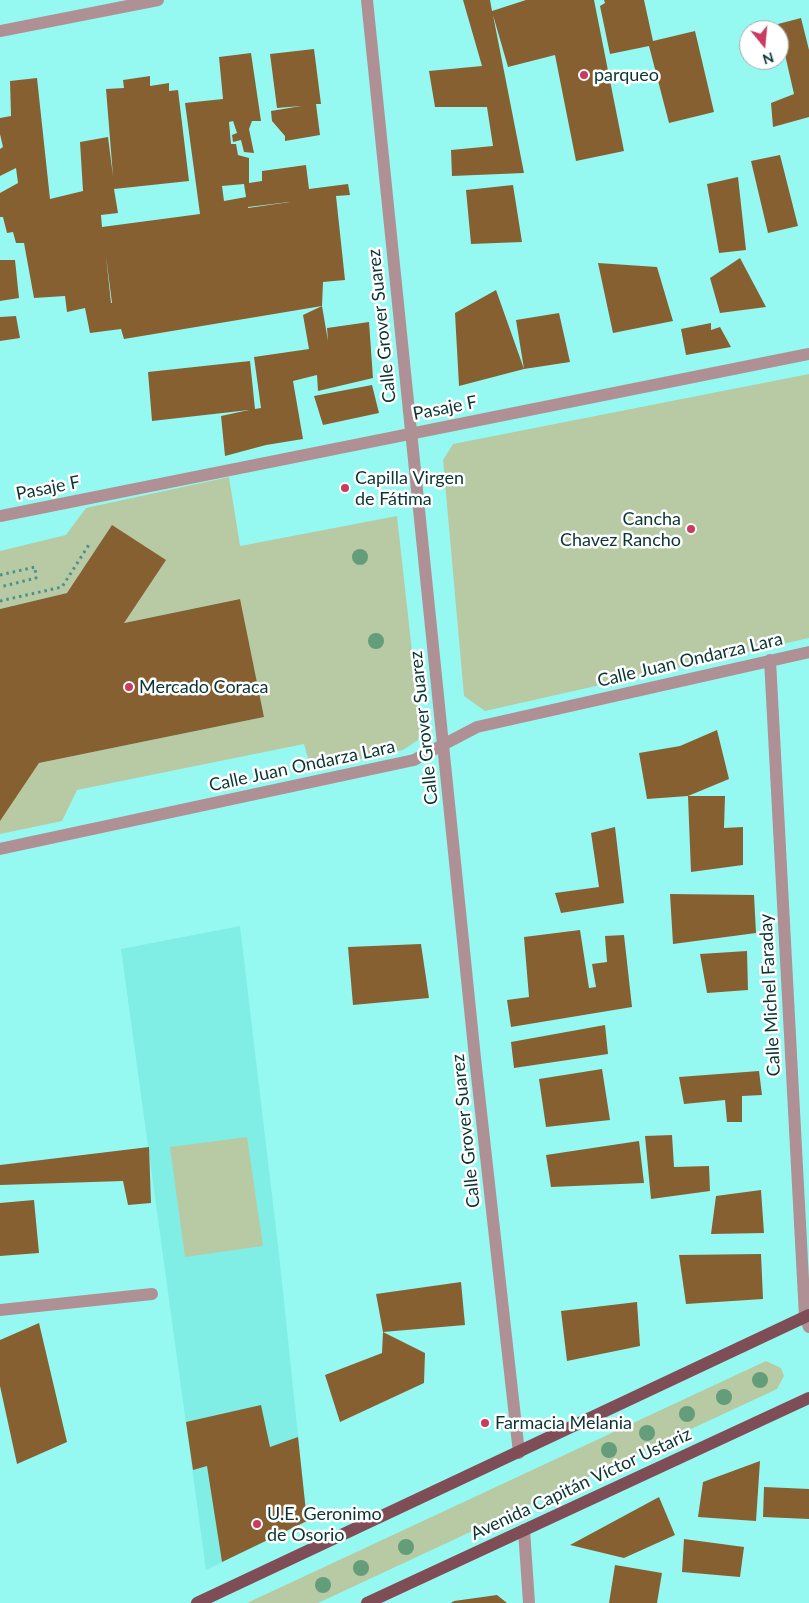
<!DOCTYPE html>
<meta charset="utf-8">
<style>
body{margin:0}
#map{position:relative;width:809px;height:1603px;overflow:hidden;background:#96f9f1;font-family:Lato,sans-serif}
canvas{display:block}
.north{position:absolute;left:739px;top:20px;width:50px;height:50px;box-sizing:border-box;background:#fff;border:1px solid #9dafad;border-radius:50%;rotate:163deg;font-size:14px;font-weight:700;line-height:20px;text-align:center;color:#093633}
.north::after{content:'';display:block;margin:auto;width:18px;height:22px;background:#c93b61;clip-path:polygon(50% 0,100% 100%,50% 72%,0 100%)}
</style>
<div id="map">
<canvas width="809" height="1603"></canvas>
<div class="north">N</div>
</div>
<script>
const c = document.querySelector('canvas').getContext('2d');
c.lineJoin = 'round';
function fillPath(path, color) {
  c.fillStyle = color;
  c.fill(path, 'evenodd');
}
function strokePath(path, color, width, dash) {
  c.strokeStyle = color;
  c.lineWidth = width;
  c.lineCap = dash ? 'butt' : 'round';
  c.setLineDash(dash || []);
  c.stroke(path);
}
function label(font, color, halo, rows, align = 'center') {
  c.font = font + ' Lato,sans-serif';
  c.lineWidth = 5;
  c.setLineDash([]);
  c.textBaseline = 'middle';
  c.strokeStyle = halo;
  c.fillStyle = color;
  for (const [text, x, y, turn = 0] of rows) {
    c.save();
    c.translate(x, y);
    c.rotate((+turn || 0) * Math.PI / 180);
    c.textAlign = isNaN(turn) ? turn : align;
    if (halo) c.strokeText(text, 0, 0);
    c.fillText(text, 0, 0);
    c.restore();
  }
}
fillPath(new Path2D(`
 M240 926 279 1254 307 1521 206 1570 121 949Z`), '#80eee5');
fillPath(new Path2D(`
 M809 374V638L485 711 464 696 443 460 453 444Z
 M229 477 240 546 397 516 420 724 418 740 403 750 311 769 304 744 77 790 62 821 0 834V819L39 763 264 717 239 599 124 623 67 593 0 609V551L66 535 86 508Z
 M247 1137 263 1246 185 1257 170 1147Z
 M766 1361 781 1368 784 1376 777 1389 318 1603H247Z`), '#b7caa4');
fillPath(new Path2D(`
 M463 0H490L492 11 526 0H594L624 151 576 161 555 55 508 67 493 15 524 173 452 176 451 150 493 146 487 107H435L429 71 482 66Z
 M604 0H644L653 41 695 31 714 112 669 123 649 46 610 54 600 6 605 3Z
 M801 18 809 50V117L773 127 771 103 794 94 778 24Z
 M314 49 321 104H316L320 135 285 141V136L272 121 271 111 301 106 277 108 270 54Z
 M251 53 261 121H252L249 129 254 153 244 152 241 140 233 142 232 135 237 133 233 121 229 122 231 144H236L238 155 249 158V183L262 181V171L306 165 309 189 348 184 350 195 336 196 345 280 323 282 322 306 328 341 327 328 369 322 373 378 318 391 317 375 293 381 303 439 266 445 225 456 221 416 249 410 152 421 148 372 250 361 255 409 261 408 254 357 309 349 303 315 322 306 124 339 121 329 90 333 85 308 67 312 65 296 34 298 24 243H16L13 232 7 233 3 217H0V193L18 183 16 168 0 176V149L3 147 0 134V118L11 116 10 81 37 78 50 199 83 191 80 142 108 137 113 176 106 89 124 88 123 80 150 76V86L169 83V91L178 90 189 181 114 189 118 213 101 215 102 227 200 214 185 103 223 99 219 57ZM244 184 246 197 224 201 222 186ZM290 202 248 208V207L289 202ZM106 256 112 303H111Z
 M780 155 798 226 768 233 751 161Z
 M738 177 746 250 719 253 707 184Z
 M513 185 522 242 471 244 466 190Z
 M740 258 766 307 720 313 710 278Z
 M0 260H15L19 298 0 301Z
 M598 263 657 267 673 321 613 333Z
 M496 290 524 369 459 386 455 313Z
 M559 313 570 362 524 369 516 320Z
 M16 316 20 338 0 341V317Z
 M711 323V330L720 327 731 347 686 355 681 329Z
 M372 385 379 413 323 425 314 396Z
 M112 525 166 560 124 623 240 599 264 717 39 763 0 821V609L67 593Z
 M717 730 729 779 688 796 647 799 639 753 680 746Z
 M688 796H725L724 828 743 827V865L691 872Z
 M615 827 624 903 561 913 555 893 599 887 591 833Z
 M670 894 754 895 756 933 673 944Z
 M580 930 589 988 596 987 592 964 607 962 605 936 624 935 632 1007 511 1027 507 1000 529 997 524 937Z
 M421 944 429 998 353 1005 348 947Z
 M747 951 748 990 707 993 700 954Z
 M605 1025 608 1054 514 1068 511 1042Z
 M602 1069 610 1120 546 1127 539 1079Z
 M759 1071 762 1095 742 1096V1122H727L725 1100 684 1104 679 1077Z
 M672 1135 674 1167 709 1166 710 1191 651 1199 645 1136Z
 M639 1141 644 1183 551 1187 546 1155Z
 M149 1147 151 1203 128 1205 123 1181 0 1185V1165Z
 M761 1190 764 1233 711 1234 716 1196Z
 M34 1200 39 1253 0 1256V1203Z
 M761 1254 763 1299 686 1304 679 1255Z
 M461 1282 465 1325 383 1332 376 1294Z
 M637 1302 640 1346 567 1361 561 1311Z
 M39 1323 67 1442 17 1464 0 1386V1340Z
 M383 1332 425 1353 424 1383 340 1422 325 1375 382 1353Z
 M261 1405 270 1447 298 1437 307 1521 222 1562 207 1466 193 1470 186 1422Z
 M760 1461 756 1521 698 1517 703 1482Z
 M764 1487 809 1489V1519L763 1517Z
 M659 1497 675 1535 624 1558 570 1545Z
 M684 1539 744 1547 740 1577 682 1572Z
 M615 1565 662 1573 657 1603H609Z
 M497 1595 507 1603H451L454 1601Z`), '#876032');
strokePath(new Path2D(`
 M0 575 35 567 36 578 0 587
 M0 601 62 587 90 543`), '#4b918b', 3, [2.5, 4]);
strokePath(new Path2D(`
 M367 0 475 1058 519 1453
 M0 31 158 0
 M0 516 809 354
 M770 660 805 1317 809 1327
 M0 849 414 760 477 727 809 652
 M0 1310 152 1294
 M524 1530 529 1603`), '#af9195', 12);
strokePath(new Path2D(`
 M197 1603 809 1315
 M367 1603 809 1398`), '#7f4d55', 12);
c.fillStyle = '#639d7a';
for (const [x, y] of [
 [360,557],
 [376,641],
 [760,1380],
 [724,1397],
 [687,1414],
 [647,1433],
 [609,1450],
 [406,1547],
 [361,1568],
 [323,1585]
]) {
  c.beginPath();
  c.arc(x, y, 8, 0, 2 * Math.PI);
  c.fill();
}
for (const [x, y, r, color] of [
 [584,75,5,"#c93b61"],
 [345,488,5,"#c93b61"],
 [691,529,5,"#c93b61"],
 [129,687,5,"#c93b61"],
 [485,1423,5,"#c93b61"],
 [257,1524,5,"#c93b61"]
]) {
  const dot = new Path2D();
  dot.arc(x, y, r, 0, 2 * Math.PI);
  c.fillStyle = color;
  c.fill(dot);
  strokePath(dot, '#fff', 2);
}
label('18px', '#093633', '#fff', [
 ["parqueo",594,75],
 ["Capilla Virgen",355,478],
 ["de Fátima",355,499],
 ["Cancha",681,519,"right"],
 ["Chavez Rancho",681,540,"right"],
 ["Mercado Coraca",139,687],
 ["Farmacia Melania",495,1423],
 ["U.E. Geronimo",267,1514],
 ["de Osorio",267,1535]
], 'left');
label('18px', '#093633', '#fff', [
 ["Calle Grover Suarez",382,326,-96],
 ["Pasaje F",445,408,-11],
 ["Pasaje F",48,488,-11],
 ["Calle Juan Ondarza Lara",690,660,-13],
 ["Calle Grover Suarez",424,728,-96],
 ["Calle Juan Ondarza Lara",302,766,-12],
 ["Calle Michel Faraday",770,995,-93],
 ["Calle Grover Suarez",466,1131,-96],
 ["Avenida Capitán Víctor Ustariz",581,1484,-25]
]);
</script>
